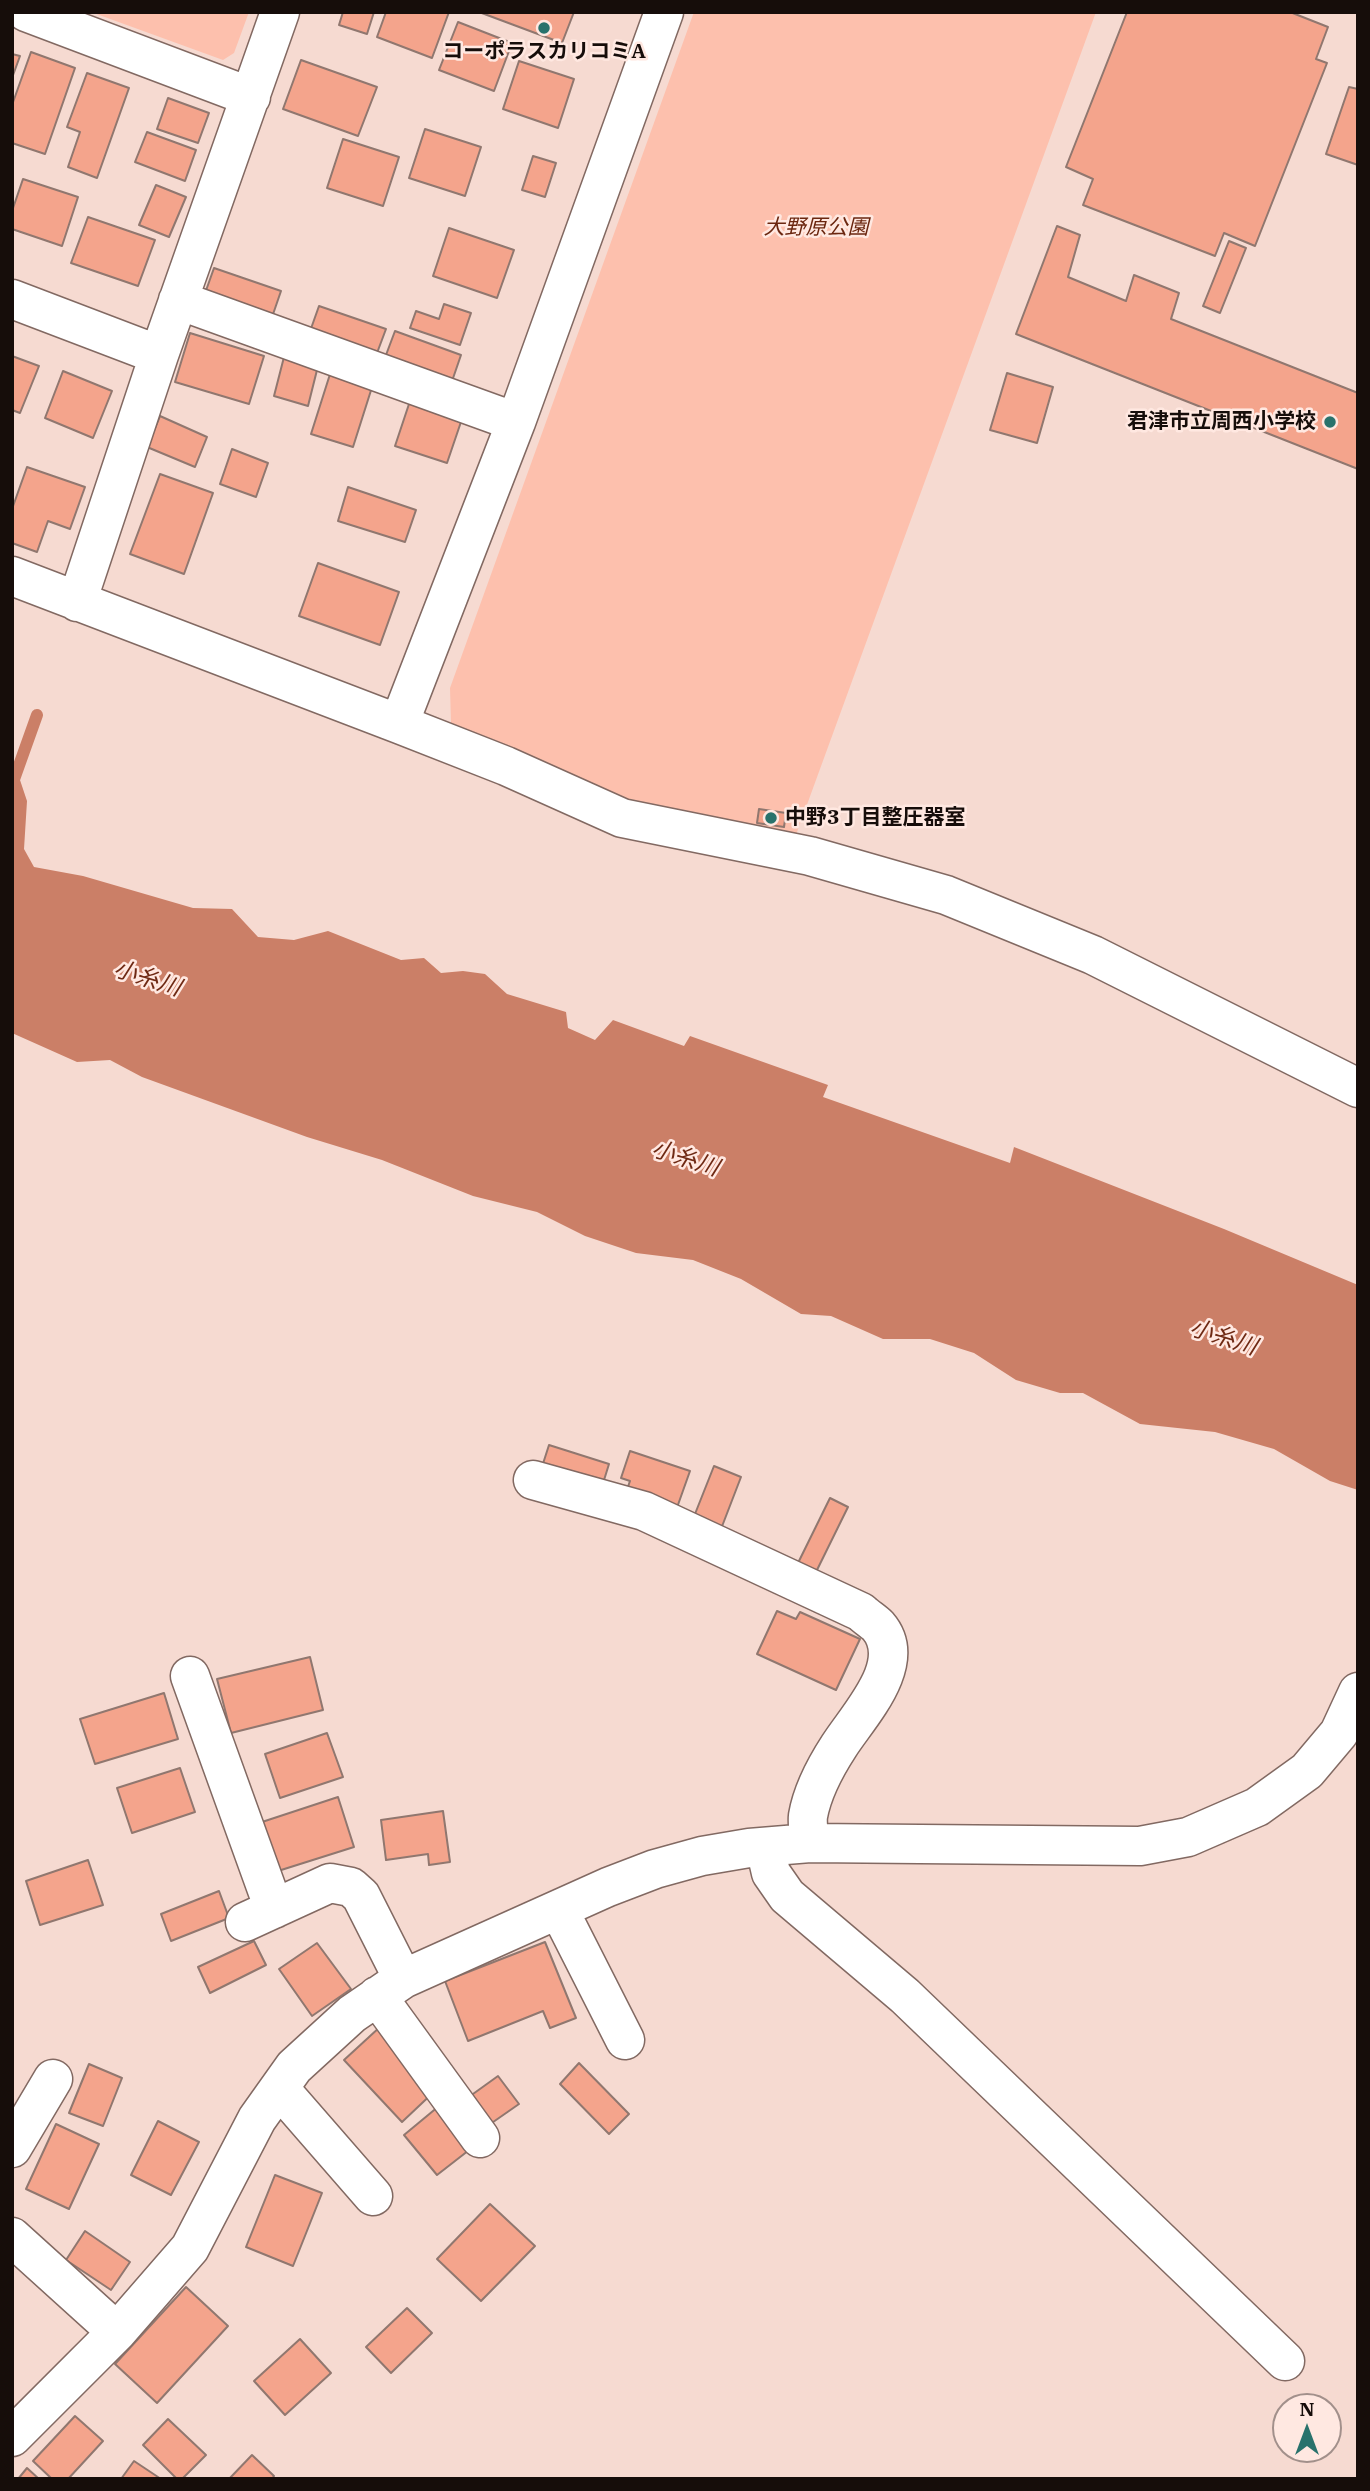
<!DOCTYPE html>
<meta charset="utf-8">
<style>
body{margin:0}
#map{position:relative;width:1370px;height:2491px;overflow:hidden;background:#f6dad1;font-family:"IBM Plex Serif",serif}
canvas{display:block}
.frame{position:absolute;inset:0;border:14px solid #160d0a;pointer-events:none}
.north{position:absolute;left:1272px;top:2393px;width:70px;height:70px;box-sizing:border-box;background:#ffe8e1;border:2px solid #a2908b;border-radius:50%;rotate:0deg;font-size:19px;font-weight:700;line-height:28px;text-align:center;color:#160d0a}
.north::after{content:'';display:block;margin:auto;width:24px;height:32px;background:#29726c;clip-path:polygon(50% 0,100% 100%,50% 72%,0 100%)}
</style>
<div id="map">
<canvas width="1370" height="2491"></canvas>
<div class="frame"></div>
<div class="north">N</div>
</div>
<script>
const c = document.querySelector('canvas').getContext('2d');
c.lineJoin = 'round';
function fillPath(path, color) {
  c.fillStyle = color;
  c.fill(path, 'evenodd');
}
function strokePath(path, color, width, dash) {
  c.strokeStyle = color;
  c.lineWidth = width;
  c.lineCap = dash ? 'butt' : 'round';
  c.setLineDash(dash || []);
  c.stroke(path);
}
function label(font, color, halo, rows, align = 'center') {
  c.font = font + ' "IBM Plex Serif","Noto Sans JP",serif';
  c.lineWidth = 5;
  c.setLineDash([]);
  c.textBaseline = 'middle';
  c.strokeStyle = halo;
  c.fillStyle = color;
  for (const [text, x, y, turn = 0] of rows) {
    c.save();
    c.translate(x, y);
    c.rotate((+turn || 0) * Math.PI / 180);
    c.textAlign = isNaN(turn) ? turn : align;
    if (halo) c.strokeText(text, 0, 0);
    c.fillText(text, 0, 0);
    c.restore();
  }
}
fillPath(new Path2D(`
 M91 12H249L234 53 223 60Z
 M694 12H1096L793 843 626 802 451 723 450 688Z`), '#fdc0ad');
fillPath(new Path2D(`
 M17 771 27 801 24 849 34 867 83 876 193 908 232 909 258 937 294 940 328 931 401 960 424 958 441 973 463 971 485 974 507 994 566 1012 568 1028 595 1040 613 1020 684 1046 690 1036 828 1085 823 1097 1010 1163 1014 1147 1224 1229 1358 1285V1490L1330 1481 1274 1449 1215 1432 1140 1424 1083 1393H1060L1016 1380 974 1353 930 1339H883L831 1316 801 1314 741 1279 693 1260 636 1253 585 1236 537 1212 473 1196 382 1160 307 1137 142 1077 110 1060 77 1062 12 1033V775Z`), '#cb7f67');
strokePath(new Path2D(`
 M12 785 37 715`), '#cb7f67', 12);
const building = new Path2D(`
 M343 12H374L367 34 339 25Z
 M386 12H449L432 58 377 37Z
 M479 12H574L562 43Z
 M1127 12H1290L1328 27 1316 59 1327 63 1255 246 1224 233 1215 256 1083 205 1093 179 1066 167Z
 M458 22 512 43 494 91 439 70Z
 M31 52 75 68 45 154 12 143V105Z
 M12 54 20 56 12 78Z
 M301 60 377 87 358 136 283 109Z
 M519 61 574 79 558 128 503 109Z
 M87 73 129 88 97 178 68 167 80 132 67 127Z
 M1349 87 1358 89V165L1326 154Z
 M168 98 209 113 198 143 157 129Z
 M425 129 481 147 465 196 409 178Z
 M147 132 196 150 185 181 135 162Z
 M343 139 399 157 383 206 327 188Z
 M533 156 556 163 545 197 522 190Z
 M23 179 78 197 62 246 12 229V211Z
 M156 185 186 197 169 237 139 225Z
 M88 217 155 240 138 286 71 263Z
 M1057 226 1080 235 1068 277 1126 301 1134 275 1179 293 1171 319 1358 393V469L1016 334Z
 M449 228 514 250 497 298 433 276Z
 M1229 241 1246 248 1220 313 1203 306Z
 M214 268 281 291 270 323 203 299Z
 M444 304 471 313 460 345 410 328 416 311 439 319Z
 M319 306 386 329 374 361 308 337Z
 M395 331 461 355 450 387 383 363Z
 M190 333 264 356 249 404 175 382Z
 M12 356 39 366 20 413 12 410Z
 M284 357 318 366 308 406 274 396Z
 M63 371 112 391 93 438 45 418Z
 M331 371 373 384 353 447 311 434Z
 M1007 373 1053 387 1037 443 990 430Z
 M411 398 463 416 447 463 395 446Z
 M160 416 207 437 195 467 147 447Z
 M232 449 268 463 256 497 220 484Z
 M27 467 85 487 70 529 48 521 37 552 12 543V509Z
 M160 474 213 493 184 574 130 554Z
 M348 487 416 510 405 542 338 521Z
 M318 563 399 592 380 645 299 616Z
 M759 809 786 813 784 827 757 823Z
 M549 1445 609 1464 600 1493 540 1473Z
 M630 1451 690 1471 674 1516 624 1498 630 1481 621 1478Z
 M714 1466 741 1477 721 1529 693 1519Z
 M830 1498 848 1507 816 1572 798 1563Z
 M777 1611 796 1619 800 1612 860 1639 836 1690 757 1654Z
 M310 1657 323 1710 231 1733 217 1679Z
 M164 1693 178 1739 95 1764 80 1719Z
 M327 1733 343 1777 280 1798 265 1754Z
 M180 1768 195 1812 132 1833 117 1788Z
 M338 1797 354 1847 278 1871 262 1822Z
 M443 1811 450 1862 429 1865 428 1854 386 1860 381 1820Z
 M88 1860 103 1905 40 1925 26 1881Z
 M219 1891 229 1918 171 1941 161 1914Z
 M254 1941 266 1965 210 1993 198 1967Z
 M545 1942 576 2018 550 2028 543 2011 468 2041 445 1981Z
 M317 1943 351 1989 312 2016 279 1969Z
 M381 2026 438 2088 402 2122 344 2060Z
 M579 2063 629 2114 609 2134 560 2084Z
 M89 2064 122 2078 103 2126 69 2113Z
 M498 2076 519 2104 486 2127 466 2099Z
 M439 2106 473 2147 437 2175 404 2135Z
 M158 2121 199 2142 171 2195 131 2175Z
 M56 2124 99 2144 69 2209 26 2189Z
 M275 2175 322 2193 293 2266 246 2247Z
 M490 2204 535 2246 481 2301 437 2259Z
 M85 2231 130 2262 111 2290 66 2260Z
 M186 2287 228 2326 157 2403 115 2364Z
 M407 2308 432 2333 391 2373 366 2347Z
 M300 2339 331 2373 285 2415 254 2381Z
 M75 2416 103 2441 68 2479H52L33 2461Z
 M168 2419 206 2455 182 2479H177L143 2445Z
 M252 2455 274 2476 272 2479H229Z
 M134 2461 161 2479H121Z
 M27 2468 39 2479H18Z`);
fillPath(building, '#f4a48c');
strokePath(building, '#90776f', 2);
const minor = new Path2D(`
 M26 12 251 97
 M12 299 159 355
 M178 300 516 422
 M12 576 399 724 506 766 622 818 810 856 946 895 1093 955 1358 1088
 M77 602 159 355 280 12
 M399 724 516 422 664 12
 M533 1480 644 1511 861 1612C866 1617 873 1621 878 1626 910 1663 858 1716 839 1746 826 1766 812 1793 808 1816 807 1824 809 1835 810 1843
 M190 1676 274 1909
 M765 1847 771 1873 787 1896 905 1996 1285 2361
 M559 1910 625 2040
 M245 1922 330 1883 351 1887 361 1896 403 1979
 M377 1996 480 2138
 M279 2088 373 2196
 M12 2148 53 2079
 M12 2237 117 2332
 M12 2437 117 2332 190 2248 257 2119 294 2067 352 2014 403 1979 608 1887 655 1869 702 1856 749 1848 810 1843 1140 1846 1188 1837 1257 1807 1307 1771 1339 1733 1358 1692`);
strokePath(minor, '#826962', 41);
strokePath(minor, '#fff', 38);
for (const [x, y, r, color] of [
 [544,28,7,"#29726c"],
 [1330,422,7,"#29726c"],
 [771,818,7,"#29726c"]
]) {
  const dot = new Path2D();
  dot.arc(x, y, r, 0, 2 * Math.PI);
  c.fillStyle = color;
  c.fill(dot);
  strokePath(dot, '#ffe8e1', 2.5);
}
label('bold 21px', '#160d0a', '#ffe8e1', [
 ["コーポラスカリコミA",544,52],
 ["君津市立周西小学校",1316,422,"right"],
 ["中野3丁目整圧器室",785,818,"left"]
]);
label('italic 21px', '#6b260f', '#ffe8e1', [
 ["大野原公園",816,228]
]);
label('italic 23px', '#6f2913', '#ffe8e1', [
 ["小糸川",147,979,18],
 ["小糸川",685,1159,18],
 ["小糸川",1223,1338,18]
]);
</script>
